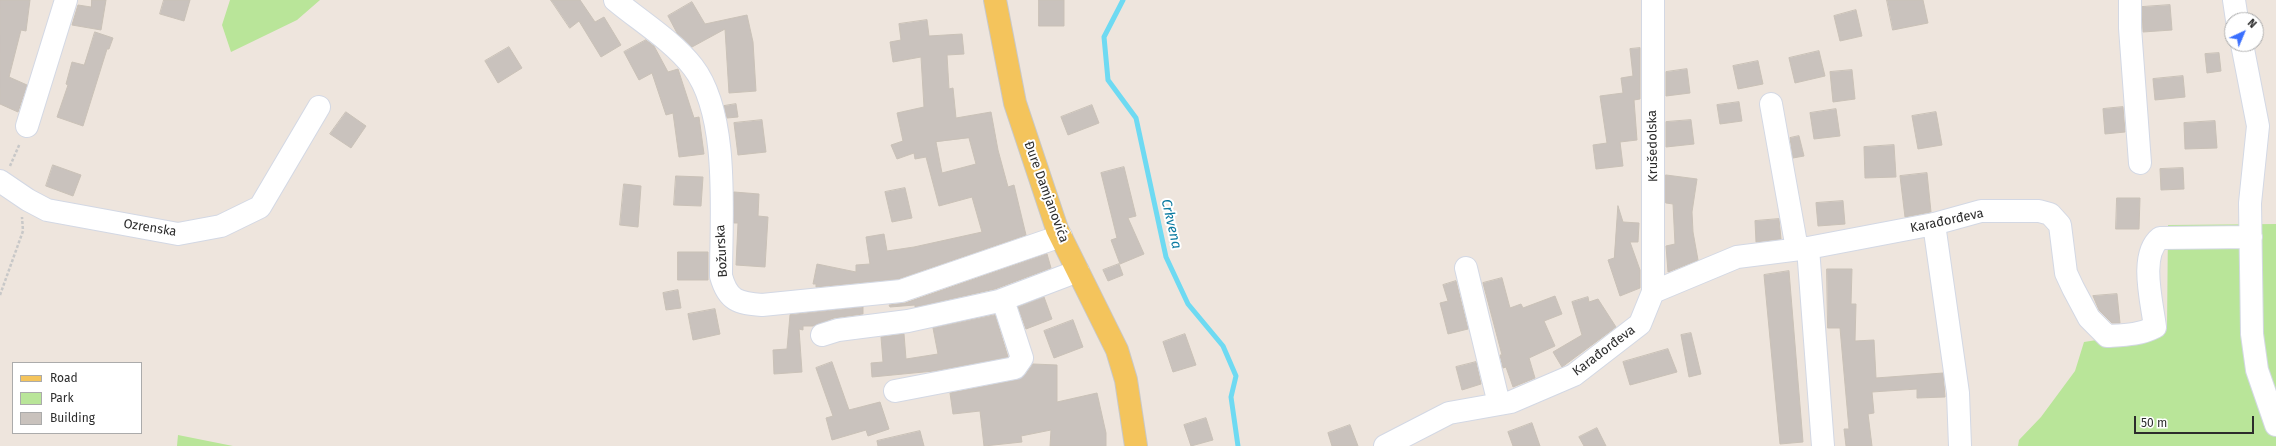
<!DOCTYPE html>
<meta charset="utf-8">
<style>
body{margin:0}
#map{position:relative;width:2276px;height:446px;overflow:hidden;background:#eee5dd;font-family:"Fira Sans",sans-serif}
canvas{display:block}
.legend{position:absolute;left:12px;top:362px;width:130px;height:72px;box-sizing:border-box;background:#fff;border:1px solid #ababab;margin:0;padding:5px 7px;list-style:none;font-size:12px;color:#2c2c2c}
.legend li{display:flex;align-items:center;gap:8px;height:20px}
.legend b{width:20px;border:1px solid #ababab}
.north{position:absolute;left:2224px;top:12px;width:40px;height:40px;box-sizing:border-box;background:#fff;border:1px solid #ababab;border-radius:50%;rotate:44deg;font-size:11px;font-weight:700;line-height:16px;text-align:center;color:#2c2c2c}
.north::after{content:'';display:block;margin:auto;width:14px;height:18px;background:#3a6ffe;clip-path:polygon(50% 0,100% 100%,50% 72%,0 100%)}
.scale{position:absolute;left:2134px;top:416px;width:120px;height:18px;box-sizing:border-box;border:2px solid #2c2c2c;border-top:0;padding-left:5px;font-size:12px;line-height:14px;white-space:nowrap;color:#2c2c2c;-webkit-text-stroke:3px #fff;paint-order:stroke}
</style>
<div id="map">
<canvas width="2276" height="446"></canvas>
<ul class="legend">
<li><b style="height:5px;background:#f4c45c"></b>Road</li>
<li><b style="height:11px;background:#b9e599"></b>Park</li>
<li><b style="height:11px;background:#c9c2bd"></b>Building</li>
</ul>
<div class="north">N</div>
<div class="scale">50 m</div>
</div>
<script>
const c = document.querySelector('canvas').getContext('2d');
c.lineJoin = 'round';
function fillPath(path, color) {
  c.fillStyle = color;
  c.fill(path, 'evenodd');
}
function strokePath(path, color, width, dash) {
  c.strokeStyle = color;
  c.lineWidth = width;
  c.lineCap = dash ? 'butt' : 'round';
  c.setLineDash(dash || []);
  c.stroke(path);
}
function label(font, color, halo, rows, align = 'center') {
  c.font = font + ' "Fira Sans",sans-serif';
  c.lineWidth = 4;
  c.setLineDash([]);
  c.textBaseline = 'middle';
  c.strokeStyle = halo;
  c.fillStyle = color;
  for (const [text, x, y, turn = 0] of rows) {
    c.save();
    c.translate(x, y);
    c.rotate((+turn || 0) * Math.PI / 180);
    c.textAlign = isNaN(turn) ? turn : align;
    if (halo) c.strokeText(text, 0, 0);
    c.fillText(text, 0, 0);
    c.restore();
  }
}
fillPath(new Path2D(`
 M230 0H320L297 20 231 52 222 25Z
 M2276 224V446H2018L2019 440 2041 417 2075 371 2084 342 2167 329 2168 225Z
 M178 435 233 446H177Z`), '#b9e599');
strokePath(new Path2D(`
 M1123 0 1104 37 1108 80 1136 118 1166 257 1188 304 1223 346 1236 376 1231 397 1238 446`), '#6edaf2', 5);
const building = new Path2D(`
 M0 0H30L26 31 21 30 9 77 27 85 18 112 0 104Z
 M92 0H106L101 30 72 25 78 5 91 7Z
 M164 0H190L184 21 160 14Z
 M551 0H580L595 22 604 17 621 45 601 57 579 21 570 28Z
 M1039 0H1064V26H1039Z
 M1887 0H1923L1928 23 1893 30Z
 M692 2 705 24 747 15 753 42 756 91 729 93 725 29 692 47 677 33 668 16Z
 M2170 5 2172 30 2143 32 2142 7Z
 M1856 10 1862 36 1840 41 1834 16Z
 M927 20 929 36 962 34 964 54 947 55 949 89 953 88 956 118 991 112 998 150 1008 187 1014 185 1026 235 898 279 816 287V284H813L817 264 856 272V265L870 264 866 237 884 234 887 251 914 247 982 232 972 197 939 206 926 157 915 159 914 153 897 159 891 145 903 141 897 113 924 107 921 57 893 62 890 42 901 40 899 24ZM969 138 976 164 942 173 936 142Z
 M95 32 113 38 109 49H107L83 126 57 117 68 85 66 84 72 62 84 65Z
 M646 40 654 46 668 72 678 69 694 118 699 117 704 154 679 157 673 113 666 115 652 73 639 80 624 52Z
 M509 47 522 68 498 83 485 61Z
 M1640 48V99L1634 100 1637 140 1620 142 1623 166 1596 169 1593 145 1607 143 1600 96 1623 93 1621 78 1633 76 1630 49Z
 M1819 51 1825 76 1795 83 1789 58Z
 M2219 53 2221 71 2207 73 2205 54Z
 M1758 61 1763 84 1738 89 1733 66Z
 M1687 69 1690 93 1666 96V72Z
 M1852 70 1855 99 1833 102 1830 72Z
 M2183 76 2185 97 2155 100 2153 79Z
 M1739 102 1742 121 1720 124 1717 105Z
 M736 104 738 117 727 118 724 106Z
 M1092 105 1099 123 1068 135 1061 117Z
 M2123 107 2125 132 2105 134 2103 109Z
 M1836 109 1840 136 1814 139 1810 113Z
 M346 112 366 126 351 148 330 134Z
 M1936 112 1942 145 1918 149 1912 116Z
 M762 120 766 152 738 155 734 123Z
 M1691 120 1694 144 1666 147V122Z
 M2215 121 2217 148 2185 149 2184 123Z
 M1799 136 1804 156 1793 158 1790 138Z
 M1894 145 1896 177 1865 178 1864 147Z
 M53 165 81 175 73 196 46 186Z
 M1124 167 1136 216 1128 218 1144 254 1120 264 1111 240 1117 238 1101 173Z
 M2183 168 2184 189 2161 190 2160 169Z
 M1927 173 1931 212 1905 217 1900 176Z
 M1666 175 1697 179 1692 212 1693 232 1698 260 1668 272 1666 246 1675 244 1673 204 1666 203Z
 M676 176 703 177 701 206 674 205Z
 M624 184 641 186 638 227 620 225Z
 M905 188 912 218 892 222 885 192Z
 M734 192 759 194 758 216 768 217 765 267 736 265 738 223H734Z
 M2117 198H2140L2139 229H2116Z
 M1843 201 1845 224 1818 226 1816 203Z
 M1618 206 1623 222 1639 223 1638 242H1630L1640 270V288L1620 296 1608 260 1614 258Z
 M1779 219 1781 239 1756 242 1755 221Z
 M678 252H708V280H678Z
 M1047 254 1051 268 995 289 915 307V305L890 307 889 305 905 303Z
 M1119 264 1123 275 1108 281 1103 270Z
 M1827 269H1852L1851 304H1856L1855 341 1874 340 1876 378 1943 373 1945 397 1917 398V389L1872 392 1874 413 1868 414 1872 446H1846L1844 429H1849L1840 328H1828Z
 M1789 271 1803 442 1780 444 1764 275Z
 M1502 278 1510 308 1521 304 1523 308 1555 296 1562 314 1544 321 1555 346 1529 358 1535 378 1513 387 1506 367 1503 368 1500 355H1502L1483 283Z
 M1456 281 1468 329 1448 334 1440 303 1448 301 1443 285Z
 M678 290 681 308 666 310 663 293Z
 M2117 294 2120 323H2112L2099 310 2093 296Z
 M1044 297 1052 319 1026 329 1018 307Z
 M1588 297 1589 302 1598 299 1616 327 1562 367 1553 352 1582 335 1572 302Z
 M863 307V314L834 318 813 326H803V330L799 329 802 372 774 374 773 350 787 349 790 315Z
 M715 309 720 334 693 340 688 314Z
 M995 315 1008 357 934 371 872 377 871 363 883 362 881 337 904 334 906 359 938 354 933 328Z
 M1073 320 1083 347 1054 358 1044 331Z
 M1691 333 1701 374 1689 377 1681 335Z
 M1185 334 1196 365 1173 372 1163 342Z
 M1668 349 1677 372 1630 385 1623 362Z
 M832 362 849 410 880 402 889 429 868 436 866 430 832 440 826 418 833 416 816 368Z
 M1476 362 1481 384 1462 390 1456 367Z
 M1033 364 1057 365V402L1097 393 1106 433V446H1050L1051 430 1021 436 1022 442 984 446 980 411 953 414 950 393 1017 380 1025 375Z
 M1206 418 1213 440 1191 446 1184 425Z
 M1532 423 1540 446H1513L1508 432Z
 M1350 425 1358 446H1332L1328 433Z
 M1597 428 1606 446H1584L1579 437Z
 M920 431 924 446H878L877 441Z`);
fillPath(building, '#c9c2bd');
strokePath(building, '#c9c1b7', 1);
const minor = new Path2D(`
 M615 0C640 21 673 41 693 67 730 115 721 217 721 276 728 301 738 303 762 305L901 291 1061 236
 M2130 0V28L2140 163
 M2234 0 2237 20
 M2242 44 2258 126 2250 203 2252 334 2257 370 2276 425
 M1771 104 1797 249
 M27 126 66 0
 M0 181 28 200 47 210 178 234 221 226 260 207 319 107
 M1934 224 1958 393 1960 446
 M1808 248 1823 446
 M1466 268 1499 404
 M1653 292V0
 M822 335 838 330 908 321 999 301 1078 271
 M895 391 1015 368 1022 358 1003 300
 M1385 446 1449 413 1511 402 1574 375 1640 324 1653 292 1737 257 1808 248 1934 224 1981 211H2039L2050 214 2060 225 2066 273 2073 288 2089 318 2107 336C2124 335 2140 335 2155 327 2152 302 2139 255 2160 238L2251 237`);
const major = new Path2D(`
 M995 0 1015 103 1057 229 1117 350 1126 380 1136 446`);
strokePath(minor, '#d3d8e4', 24);
strokePath(major, '#c8c8c8', 24);
strokePath(new Path2D(`
 M10 166 20 143
 M0 295 23 231 22 217`), '#c8c8c8', 2.5, [3, 2]);
strokePath(minor, '#fff', 22);
strokePath(major, '#f4c45c', 22);
label('13px', '#2c2c2c', '#fff', [
 ["Krušedolska",1653,146,-91],
 ["Đure Damjanovića",1046,192,70],
 ["Karađorđeva",1947,221,-12],
 ["Ozrenska",150,228,9],
 ["Božurska",722,251,-93],
 ["Karađorđeva",1604,351,-37]
]);
label('italic 14px', '#0a7aa1', '#fff', [
 ["Crkvena",1171,224,77]
]);
</script>
